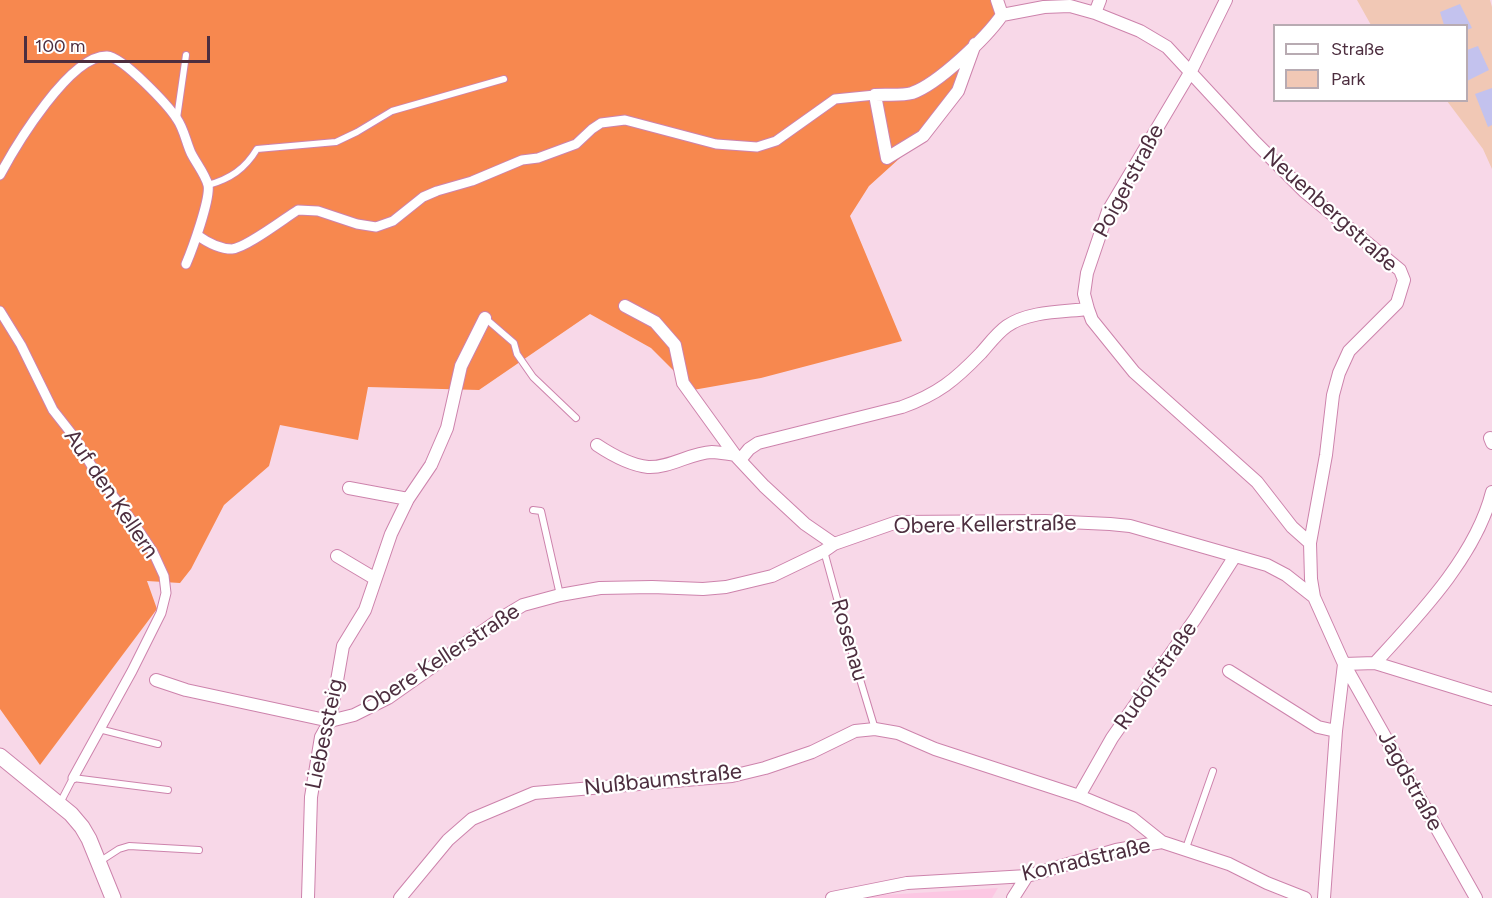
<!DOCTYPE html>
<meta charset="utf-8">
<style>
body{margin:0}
#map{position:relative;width:1492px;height:898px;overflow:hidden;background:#f8d8e8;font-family:Figtree,sans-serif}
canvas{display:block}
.legend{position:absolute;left:1273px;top:24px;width:195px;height:78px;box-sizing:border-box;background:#fff;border:2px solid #b8abb2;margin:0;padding:8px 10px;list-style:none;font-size:18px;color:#4d2e3f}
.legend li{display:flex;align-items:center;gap:12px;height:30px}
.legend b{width:30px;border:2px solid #b8abb2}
.scale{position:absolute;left:24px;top:36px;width:186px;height:27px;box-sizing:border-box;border:3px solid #4d2e3f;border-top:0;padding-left:8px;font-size:18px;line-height:21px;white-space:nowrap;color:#4d2e3f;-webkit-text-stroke:4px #fff;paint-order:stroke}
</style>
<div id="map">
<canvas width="1492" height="898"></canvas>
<ul class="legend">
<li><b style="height:8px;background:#fff"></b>Straße</li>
<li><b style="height:16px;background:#f1c8b5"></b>Park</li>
</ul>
<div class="scale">100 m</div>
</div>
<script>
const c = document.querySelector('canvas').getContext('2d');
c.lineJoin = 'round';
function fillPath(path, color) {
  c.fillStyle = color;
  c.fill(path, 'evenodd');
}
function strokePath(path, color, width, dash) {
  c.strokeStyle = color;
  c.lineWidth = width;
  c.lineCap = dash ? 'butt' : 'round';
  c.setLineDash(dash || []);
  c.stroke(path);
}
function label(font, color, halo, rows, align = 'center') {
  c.font = font + ' Figtree,sans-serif';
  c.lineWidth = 4.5;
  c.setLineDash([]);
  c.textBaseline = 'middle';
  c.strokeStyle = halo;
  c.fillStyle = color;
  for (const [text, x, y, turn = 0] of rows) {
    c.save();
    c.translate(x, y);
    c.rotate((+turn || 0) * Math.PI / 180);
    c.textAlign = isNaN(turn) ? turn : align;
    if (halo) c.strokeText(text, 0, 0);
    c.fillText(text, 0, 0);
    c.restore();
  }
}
fillPath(new Path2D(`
 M998 888 992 898H868L884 895Z`), '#fcc7e3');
fillPath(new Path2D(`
 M1357 0H1490L1492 7V169L1483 149 1447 101 1466 100V26L1371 25Z`), '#f1c8b5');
fillPath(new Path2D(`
 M0 0H994L996 16 932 129 869 186 850 216 902 341 761 378 693 390 651 348 590 314 479 390 368 387 358 440 280 425 269 466 224 505 191 569 180 583 147 581 157 609 40 765 0 709Z`), '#f7884f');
fillPath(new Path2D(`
 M1460 4 1472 28 1467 30 1466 26 1444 25 1440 12Z
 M1478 46 1489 70 1467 81V50Z
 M1492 88V125L1488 127 1475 94Z`), '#c3c2ee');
const service = new Path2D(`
 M177 118 186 55
 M208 185C230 179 245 169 257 149L336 142 357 132 392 111 504 79
 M485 318 514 343 517 354 533 377 576 418
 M533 510 541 511 560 595
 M824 551 850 646 875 729
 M99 729 158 744
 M59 805 73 778 168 790
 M1186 848 1213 771
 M99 862 119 849 129 846 199 850`);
const pedestrian = new Path2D(`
 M0 175C16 145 70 55 107 56 123 57 168 105 177 119 184 129 186 142 191 153 196 163 205 174 208 185 211 198 192 250 186 264
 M197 235C208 243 219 249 232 249 246 248 285 218 298 210L318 211 357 224 376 227 393 221 423 197 437 191 472 181 522 160 538 158 576 144 592 129 601 123 625 120 716 144 757 147 776 141 835 99 875 95
 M0 311 21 345 53 410 75 438 97 475 133 522 153 552 164 576 166 593 161 613 132 671 73 778`);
const minor = new Path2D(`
 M997 0 1002 15
 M1095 13 1100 0
 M1002 15 1044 7 1070 6 1095 13 1140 31 1167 47 1255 142 1304 191 1400 270 1404 280 1397 303 1349 351 1339 373 1333 395 1326 455 1310 543 1311 579 1314 597 1344 664 1476 898
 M975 44 958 91 923 136 887 158 875 95C886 94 901 96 912 93 938 84 986 38 1002 15
 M625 306 655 322 675 345 683 383 735 455 764 486 805 524 834 544
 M1088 309 1092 320 1134 372 1257 482 1292 527 1310 543
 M1490 438 1492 443
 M597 445C612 455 630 465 648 467 670 468 690 453 712 452 719 452 727 454 735 455
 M740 460 749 449 758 443 902 407C938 394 955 380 981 353 989 344 997 333 1007 326 1029 311 1062 312 1088 309L1084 294 1087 273 1108 211 1191 71 1226 0
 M349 488 408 499
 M337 556 374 578
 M1375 663C1419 615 1476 556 1492 492
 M1344 664 1375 663 1492 699
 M1229 671 1318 727 1336 731
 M156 680 186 690 330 721 354 715 388 698 503 617 523 605 560 595 600 588 652 587 703 589 726 587 772 576 824 551 834 544 897 522 1045 521 1110 524 1130 526 1267 565 1286 575 1314 597
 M1079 796 1112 738 1195 619 1235 556
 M308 898 311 797 321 737 330 721 343 646 365 610 391 534 408 499 431 465 447 428 461 366 485 318
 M400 898 448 840 472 819 534 793 732 776 765 768 812 752 855 731 875 729 898 733 935 749 1079 796 1132 818 1162 842 1229 864 1267 883 1305 898
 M832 898 907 883 1027 876 1116 850 1162 842
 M1013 898 1027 876
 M1324 898 1336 731 1344 664`);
const tertiary = new Path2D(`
 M0 756 71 814 82 827 89 839 113 898`);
strokePath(service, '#cd83ac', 8);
strokePath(pedestrian, '#cd83ac', 11);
strokePath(minor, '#cd83ac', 14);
strokePath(tertiary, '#cd83ac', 17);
strokePath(service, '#fff', 6);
strokePath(pedestrian, '#fff', 9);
strokePath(minor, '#fff', 12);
strokePath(tertiary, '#fff', 15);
label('22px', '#4d2e3f', '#fff', [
 ["Poigerstraße",1129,181,-62],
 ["Neuenbergstraße",1330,210,42],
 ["Auf den Kellern",111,494,56],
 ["Obere Kellerstraße",985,525,-1],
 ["Rosenau",849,640,74],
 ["Obere Kellerstraße",441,659,-33],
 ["Rudolfstraße",1156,676,-55],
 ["Liebessteig",325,734,-78],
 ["Nußbaumstraße",663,780,-6],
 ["Jagdstraße",1410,781,61],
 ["Konradstraße",1086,860,-13]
]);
</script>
